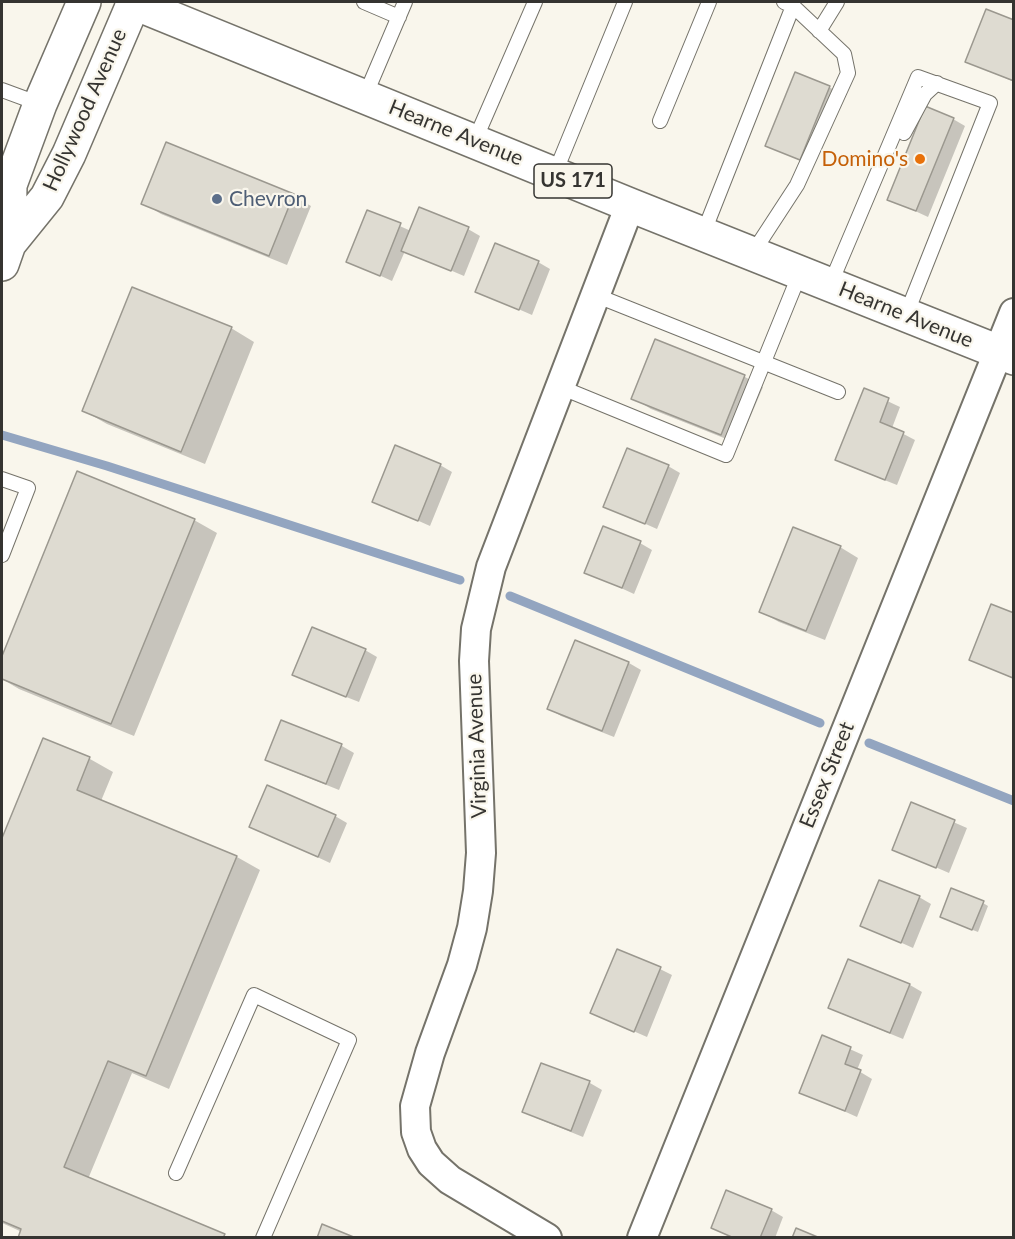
<!DOCTYPE html>
<style>
body{margin:0}
#map{position:relative;width:1015px;height:1239px;overflow:hidden;background:#f9f6ec;font-family:Lato,sans-serif}
canvas{display:block}
.frame{position:absolute;inset:0;border:3px solid #353431;pointer-events:none}
</style>
<div id="map">
<canvas width="1015" height="1239"></canvas>
<div class="frame"></div>
</div>
<script>
const c = document.querySelector('canvas').getContext('2d');
c.lineJoin = 'round';
function fillPath(path, color) {
  c.fillStyle = color;
  c.fill(path, 'evenodd');
}
function strokePath(path, color, width, dash) {
  c.strokeStyle = color;
  c.lineWidth = width;
  c.lineCap = dash ? 'butt' : 'round';
  c.setLineDash(dash || []);
  c.stroke(path);
}
function label(font, color, halo, rows, align = 'center') {
  c.font = font + ' Lato,sans-serif';
  c.lineWidth = 4.5;
  c.setLineDash([]);
  c.textBaseline = 'middle';
  c.strokeStyle = halo;
  c.fillStyle = color;
  for (const [text, x, y, turn = 0] of rows) {
    c.save();
    c.translate(x, y);
    c.rotate((+turn || 0) * Math.PI / 180);
    c.textAlign = isNaN(turn) ? turn : align;
    if (halo) c.strokeText(text, 0, 0);
    c.fillText(text, 0, 0);
    c.restore();
  }
}
fillPath(new Path2D(`
 M1014 22V82L967 61Z
 M829 87 841 94 812 166 766 145Z
 M953 119 965 126 928 217 889 199Z
 M293 196 311 206 287 265 161 214 143 203Z
 M368 212 411 231 468 229 480 236 464 276 405 251 392 281 348 261Z
 M538 262 550 269 532 315 477 291Z
 M231 328 254 342 205 464 107 424 84 411Z
 M656 341 745 377 763 387 739 444 651 409 633 398Z
 M864 390 900 407 892 428 915 440 897 485 849 466 837 459Z
 M440 465 452 472 430 526 374 501Z
 M668 466 680 473 657 529 605 506Z
 M78 473 194 520 217 533 134 736 19 689 2 679V660Z
 M640 543 652 550 634 594 586 572Z
 M840 547 858 558 825 640 779 622 761 612Z
 M1014 615V679L971 659Z
 M576 642 629 663 641 670 614 737 561 716 549 709Z
 M365 650 377 657 359 702 306 681 294 674Z
 M282 722 342 746 354 753 339 790 279 766 267 759Z
 M44 740 90 759 113 772 101 801 237 857 260 870 169 1089 132 1073 88 1179 228 1238H20L22 1232 2 1223V842Z
 M912 804 967 828 949 873 894 849Z
 M335 816 347 823 330 863 251 826Z
 M919 897 931 904 913 948 862 925Z
 M983 903 988 906 978 932 947 920Z
 M849 961 910 985 922 992 903 1039 842 1014 830 1007Z
 M660 969 672 975 647 1037 592 1013Z
 M823 1037 863 1055 857 1070 872 1079 857 1117 801 1092Z
 M542 1064 590 1083 602 1090 583 1137 536 1118 524 1111Z
 M771 1210 783 1217 775 1238H733L713 1227Z`), '#0003');
strokePath(new Path2D(`
 M2 435 107 466 460 580
 M510 596 820 723
 M869 743 1014 801`), '#93a5c0', 9);
const building = new Path2D(`
 M986 9 1014 20V81L965 62Z
 M795 72 830 86 800 160 765 146Z
 M925 106 954 118 916 211 887 200Z
 M166 142 294 194 269 256 141 204Z
 M419 207 469 227 451 271 401 251Z
 M367 210 401 223 380 276 346 262Z
 M495 243 539 261 519 310 475 292Z
 M132 287 232 327 181 452 82 411Z
 M655 339 745 375 721 435 631 399Z
 M864 388 889 398 880 422 904 432 885 480 835 460Z
 M395 445 441 464 418 521 372 502Z
 M627 448 669 465 645 524 603 507Z
 M77 471 195 519 111 724 2 679V656Z
 M603 526 641 541 622 588 584 573Z
 M793 527 841 546 806 631 759 612Z
 M991 604 1014 613 1013 678 969 660Z
 M312 627 366 649 346 697 292 675Z
 M575 640 629 662 602 731 547 709Z
 M281 720 342 744 326 784 265 760Z
 M43 738 90 757 77 790 237 856 146 1076 108 1061 64 1167 225 1234 223 1238H18L21 1229 2 1221V838Z
 M267 785 336 815 318 857 249 827Z
 M911 802 955 820 936 868 892 850Z
 M879 880 920 896 901 943 860 926Z
 M951 888 984 901 972 930 940 917Z
 M617 949 661 967 634 1032 590 1013Z
 M848 959 910 984 890 1033 828 1008Z
 M822 1035 851 1047 845 1064 861 1070 845 1111 799 1093Z
 M541 1063 590 1081 571 1131 522 1112Z
 M726 1190 772 1209 760 1238H734L711 1228Z
 M322 1224 356 1238H317Z
 M796 1228 820 1238H792Z`);
fillPath(building, '#dedbd1');
strokePath(building, '#9b988f', 1.5);
const service = new Path2D(`
 M364 2 399 17
 M819 31 837 2
 M2 90 40 104
 M365 96 405 2
 M660 121 709 2
 M904 133 925 94 937 83
 M475 140 535 2
 M555 173 625 2
 M703 234 793 6 784 2
 M752 254 797 185 848 73 844 54 793 6
 M830 285 918 77 990 103 906 315
 M595 295 838 392
 M560 387 726 455 800 273
 M2 479 28 488 2 555
 M176 1173 254 995 349 1040 263 1238`);
const minor = new Path2D(`
 M547 1238 450 1180 431 1163 422 1149 416 1132 415 1106 430 1053 462 965 472 928 478 891 481 853 474 661 476 629 491 567 630 205
 M642 1238 1014 313`);
const secondary = new Path2D(`
 M9 244 10 185 40 104 84 2
 M2 264 9 244 47 197 69 154 134 2`);
const primary = new Path2D(`
 M132 2 630 205 1014 358`);
strokePath(service, '#75736a', 16);
strokePath(minor, '#75736a', 32);
strokePath(secondary, '#75736a', 36);
strokePath(primary, '#75736a', 36);
strokePath(service, '#fff', 14);
strokePath(minor, '#fff', 28);
strokePath(secondary, '#fff', 33);
strokePath(primary, '#fff', 33);
for (const [x, y, r, color] of [
 [920,159,6,"#e8710a"],
 [217,199,6,"#5c6f8a"]
]) {
  const dot = new Path2D();
  dot.arc(x, y, r, 0, 2 * Math.PI);
  c.fillStyle = color;
  c.fill(dot);
  strokePath(dot, '#f9f6ec', 2);
}
for (const [x, y, w] of [
 [573,181,78]
]) {
  const box = new Path2D();
  box.roundRect(x - w / 2, y - 17, w, 34, 4.5);
  c.fillStyle = '#f9f6ec';
  c.fill(box);
  strokePath(box, '#353431', 1.5);
}
label('bold 20px', '#353431', null, [
 ["US 171",573,181]
]);
label('21px', '#353431', '#f9f6ec', [
 ["Hollywood Avenue",85,110,-66],
 ["Hearne Avenue",456,133,22],
 ["Hearne Avenue",906,315,22],
 ["Virginia Avenue",477,746,-92],
 ["Essex Street",827,775,-68]
]);
label('21px', '#c56008', '#f9f6ec', [
 ["Domino's",908,159]
], 'right');
label('21px', '#4e5e75', '#f9f6ec', [
 ["Chevron",229,199]
], 'left');
</script>
